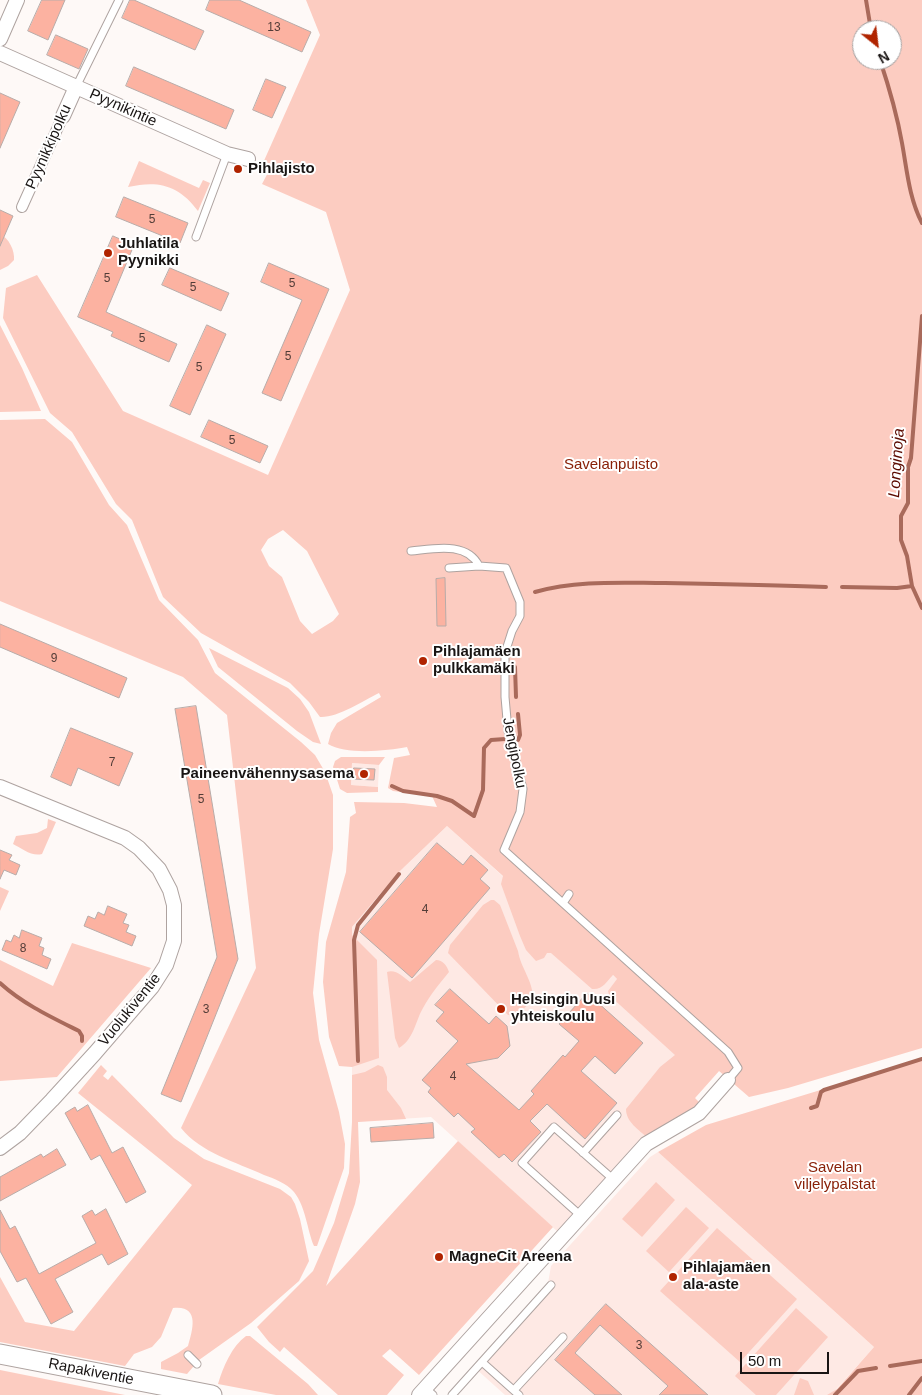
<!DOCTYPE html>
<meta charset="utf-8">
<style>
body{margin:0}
#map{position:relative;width:922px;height:1395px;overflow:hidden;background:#fef9f7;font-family:Helvetica,sans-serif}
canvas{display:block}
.north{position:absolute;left:852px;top:20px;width:50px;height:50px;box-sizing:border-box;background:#fff;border:1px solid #a3a1a1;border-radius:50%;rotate:151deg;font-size:14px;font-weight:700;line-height:20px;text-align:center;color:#191514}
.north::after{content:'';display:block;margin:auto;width:18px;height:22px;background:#b02400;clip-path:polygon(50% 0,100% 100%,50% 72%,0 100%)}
.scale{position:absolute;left:740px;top:1352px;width:89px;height:22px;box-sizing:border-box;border:2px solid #191514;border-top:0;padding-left:6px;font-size:15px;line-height:18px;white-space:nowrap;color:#191514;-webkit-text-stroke:4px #fff;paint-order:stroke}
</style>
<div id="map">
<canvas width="922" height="1395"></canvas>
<div class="north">N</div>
<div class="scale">50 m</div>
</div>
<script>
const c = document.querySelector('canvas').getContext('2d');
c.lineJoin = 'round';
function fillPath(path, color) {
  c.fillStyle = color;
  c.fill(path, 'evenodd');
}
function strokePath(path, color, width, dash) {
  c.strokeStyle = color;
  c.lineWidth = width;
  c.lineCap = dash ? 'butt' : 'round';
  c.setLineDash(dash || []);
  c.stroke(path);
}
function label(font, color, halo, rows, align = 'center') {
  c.font = font + ' Helvetica,sans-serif';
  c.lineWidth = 4;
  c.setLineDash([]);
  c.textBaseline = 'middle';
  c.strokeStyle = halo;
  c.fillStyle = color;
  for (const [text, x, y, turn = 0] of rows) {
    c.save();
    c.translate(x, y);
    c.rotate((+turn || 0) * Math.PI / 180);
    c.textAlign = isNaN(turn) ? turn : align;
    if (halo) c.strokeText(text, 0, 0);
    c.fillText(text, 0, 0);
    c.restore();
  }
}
fillPath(new Path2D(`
 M352 763 379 765 378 787 351 785Z
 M447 826 719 1071 695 1098 690 1112 558 1232 431 1117 352 1122V927L399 872Z
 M658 1152 874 1347 831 1395H505L475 1368 547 1289 551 1266 650 1157Z`), '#fee9e4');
fillPath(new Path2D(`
 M306 0H922V1048L788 1088 749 1097 719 1071 695 1098 701 1104 648 1138C639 1130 626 1122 626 1109L660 1067 675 1055 609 995 608 991 617 979 613 975C606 982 603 990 592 989L551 953H547L544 958 536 961 526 950 520 936 501 884 503 876 447 826 399 872 352 927V935L377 960 379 1058 352 1067 339 1066 329 1037 323 982 326 942 346 872 350 817 356 813 354 802 404 803 437 807 432 796 393 791 388 788 394 758 410 755 407 747C387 751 345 755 328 744L331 733 337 723 381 697 379 693C363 701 337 718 320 717L309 702 290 683 201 633 163 597 132 520 116 504 72 432 50 413 3 318 6 288 37 275 123 411 268 475 350 290 326 212 262 184 271 167 263 163 320 35ZM862 30H892V60H862ZM283 530 307 551 339 614 333 621 312 634 300 621 282 577 269 566 261 550 268 539Z
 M139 161 199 188 203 180 210 183 198 211C179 185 158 180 128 187Z
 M0 234C9 238 15 251 14 260L8 266 0 270Z
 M0 325 22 368 41 411 0 412Z
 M45 419 72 442 109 505 127 525 159 600 198 640 215 673 301 742 315 755 325 772 333 795V849L319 934 313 993 319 1040 339 1112 345 1144 344 1168 317 1246H314C307 1230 306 1207 294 1192 286 1183 275 1179 264 1175 236 1162 201 1153 181 1128L256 968 227 715 183 677 0 601V420Z
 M209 648 288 688 300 699 309 712 321 744 313 742 297 731 218 667Z
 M341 757H385L379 765 352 763 351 785 378 787V792L347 793 340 789 333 767 335 761Z
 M48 819 56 822 42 854C32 857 21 848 13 844L16 836 37 833 47 828Z
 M0 887 9 891 0 911Z
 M491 900H494L500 905 518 951C521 969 533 980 533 999L517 1016 508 1015 448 953 450 945 483 905Z
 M72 943 151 968 57 1077 0 1081V960L53 986Z
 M436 960C443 960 447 966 449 972 440 983 430 995 423 1008 415 1022 414 1039 399 1048L395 1038 387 972C396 969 403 977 410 982Z
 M922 1059V1395H827L837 1389 874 1347 658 1152 706 1125Z
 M101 1065 107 1071 103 1076 108 1080 112 1075 174 1138 204 1159 280 1189 291 1197 295 1204 300 1219 309 1261 299 1281 251 1323 199 1360 187 1374 161 1369V1362L178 1353 188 1346C193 1329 200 1305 173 1308L161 1337 152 1347 134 1354 125 1366 0 1342V1277L25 1322 74 1331 192 1185 78 1093Z
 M378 1065 383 1067 387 1077V1090L401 1108 406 1119 358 1122 360 1182 355 1204 326 1286 458 1141 553 1227 419 1375 390 1349 382 1356 404 1375 387 1395H338L284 1347 280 1352 269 1342 257 1327 313 1271 334 1223 349 1173 352 1122V1075L365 1072Z
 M656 1182 675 1200 642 1237 622 1219Z
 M686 1207 709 1228 669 1272 646 1251Z
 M717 1228 797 1299 740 1362 660 1291Z
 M796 1308 828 1337 776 1395H756L735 1376Z
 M246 1336H250L308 1384 318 1395H276L218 1384C223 1367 232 1346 246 1336Z
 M0 1370 125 1395H0Z
 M800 1378 808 1381 814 1395H794Z`), '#fcccc1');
strokePath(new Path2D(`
 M866 0 871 30
 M880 60C889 87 897 115 902 143 907 170 909 198 922 223
 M922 316 911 458 908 467V503L901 516V540L907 556 912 586 922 608
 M842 587 897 588 912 586
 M535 592C577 580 622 583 665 583 719 584 772 585 826 587
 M515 667 516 697
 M516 740H518L520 735 518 714
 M392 786 403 791 437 796 452 801 474 816 483 790 484 748 491 740 505 739
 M0 983C23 1004 51 1017 79 1031L82 1036V1041
 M358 1061 354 940 358 925 399 874
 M811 1108 817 1106 821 1092 824 1090 922 1059
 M890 1366 922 1361
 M835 1395 858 1371 876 1368
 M909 1395 922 1378`), '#a96a5b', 4);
const building = new Path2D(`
 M42 0H65L48 40 28 31Z
 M130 0H134L204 31 195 50 122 18Z
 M210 0H239L311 32 302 52 206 10Z
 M56 35 88 49 79 69 47 55Z
 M134 67 234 110 226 129 126 86Z
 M266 79 286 87 272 118 253 110Z
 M0 93 20 102 0 148Z
 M124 197 188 223 180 243 116 217Z
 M0 210 13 216 0 246Z
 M113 236 134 245 106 312 177 344 169 362 111 336 113 332 78 317Z
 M269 263 329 289 281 401 262 393 302 300 261 282Z
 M170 268 229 293 221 311 162 285Z
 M207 325 226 334 190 415 170 406Z
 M209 420 268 446 260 463 201 437Z
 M445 578 446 626H437L436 579Z
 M0 624 127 678 119 698 0 647Z
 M196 706 238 959 181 1102 161 1094 217 957 175 709Z
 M71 728 133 753 119 786 78 768 71 786 51 777Z
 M354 768 375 769 374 780 353 779Z
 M437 843 463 865 471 855 488 870 480 879 490 888 412 978 360 932Z
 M0 850 12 855 9 860 20 865 16 875 4 870 0 879Z
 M108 906 127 914 123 923 129 925 126 932 136 936 132 946 84 926 88 916 95 919 98 912 104 915Z
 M22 930 42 938 39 946 44 948 42 955 51 959 47 969 2 950 6 940 11 942 14 935 19 938Z
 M450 989 489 1024 496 1016 507 1026 510 1046 498 1058 466 1064 519 1110 534 1094 531 1091 563 1055 565 1057 579 1041 559 1024 587 993 643 1043 615 1074 595 1056 581 1071 617 1103 585 1139 547 1104 530 1121 541 1132 512 1162 504 1154 499 1158 471 1132 475 1129 458 1113 454 1117 428 1092 431 1088 422 1080 458 1041 436 1021 444 1012 435 1005Z
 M88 1105 112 1153 123 1147 146 1192 126 1203 100 1155 91 1160 65 1113 75 1107 77 1111Z
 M433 1123 434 1138 371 1142 370 1128Z
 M57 1149 66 1165 0 1201V1177L41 1154 43 1157Z
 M106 1209 128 1254 108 1265 102 1254 55 1279 73 1312 51 1324 26 1278 17 1282 0 1251V1210L10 1229 15 1226 39 1274 96 1243 82 1216 92 1210 95 1215Z
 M606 1304 708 1395H659L668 1386 600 1325 575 1353 622 1395H595L555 1360Z`);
fillPath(building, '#fcb2a1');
strokePath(building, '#b8aca9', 1);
const service = new Path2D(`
 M76 87 119 0
 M196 237 227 154
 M411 551C433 549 467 541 479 566
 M449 568 479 566 506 568 520 602V616L512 631 505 653V697L508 731 523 789 520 812 504 850 728 1052 738 1068 728 1080
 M563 903 569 894
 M583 1153 617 1115
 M581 1216 522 1163 554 1127 614 1180
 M188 1355 197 1364
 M482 1362 519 1395
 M425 1388 433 1395
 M514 1390 563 1337
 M452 1395 551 1285`);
const pedestrian = new Path2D(`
 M22 207 63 116`);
const minor = new Path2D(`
 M0 39 17 0
 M0 53 227 154 248 159
 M63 116 76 87
 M0 787 125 838 139 848 159 869 170 890 174 905V941L166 965 152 987 95 1053 52 1100 20 1133 0 1148
 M419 1395 646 1144 699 1113 728 1080`);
const secondary = new Path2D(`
 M0 1354 212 1395`);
strokePath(service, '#aea3a0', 9);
strokePath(pedestrian, '#aea3a0', 12);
strokePath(minor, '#aea3a0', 16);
strokePath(secondary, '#aea3a0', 21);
strokePath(service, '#fff', 7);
strokePath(pedestrian, '#fff', 10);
strokePath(minor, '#fff', 14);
strokePath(secondary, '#fff', 19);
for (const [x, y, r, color] of [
 [238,169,5,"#b02400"],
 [108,253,5,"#b02400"],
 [423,661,5,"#b02400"],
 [364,774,5,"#b02400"],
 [501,1009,5,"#b02400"],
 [439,1257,5,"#b02400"],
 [673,1277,5,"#b02400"]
]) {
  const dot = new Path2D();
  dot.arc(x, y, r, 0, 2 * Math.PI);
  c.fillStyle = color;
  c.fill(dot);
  strokePath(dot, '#fff', 2);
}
label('12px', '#523c37', null, [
 ["13",274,28],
 ["5",152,220],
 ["5",107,279],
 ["5",292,284],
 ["5",193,288],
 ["5",142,339],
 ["5",288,357],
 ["5",199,368],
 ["5",232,441],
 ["9",54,659],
 ["7",112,763],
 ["5",201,800],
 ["4",425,910],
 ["8",23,949],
 ["3",206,1010],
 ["4",453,1077],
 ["3",639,1346]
]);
label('15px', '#191514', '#fff', [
 ["Pyynikintie",123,108,24],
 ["Pyynikkipolku",49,147,-66],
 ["Jengipolku",514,753,79],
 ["Vuolukiventie",130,1010,-51],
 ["Rapakiventie",91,1372,11]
]);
label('bold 15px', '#191514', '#fff', [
 ["Pihlajisto",248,169],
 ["Juhlatila",118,244],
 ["Pyynikki",118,261],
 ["Pihlajamäen",433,652],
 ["pulkkamäki",433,669],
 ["Paineenvähennysasema",354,774,"right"],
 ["Helsingin Uusi",511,1000],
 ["yhteiskoulu",511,1017],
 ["MagneCit Areena",449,1257],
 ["Pihlajamäen",683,1268],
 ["ala-aste",683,1285]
], 'left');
label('15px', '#892108', '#fff', [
 ["Savelanpuisto",611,465],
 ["Savelan",835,1168],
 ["viljelypalstat",835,1185]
]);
label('italic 16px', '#5c0b00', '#fff', [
 ["Longinoja",897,463,-86]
]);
</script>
